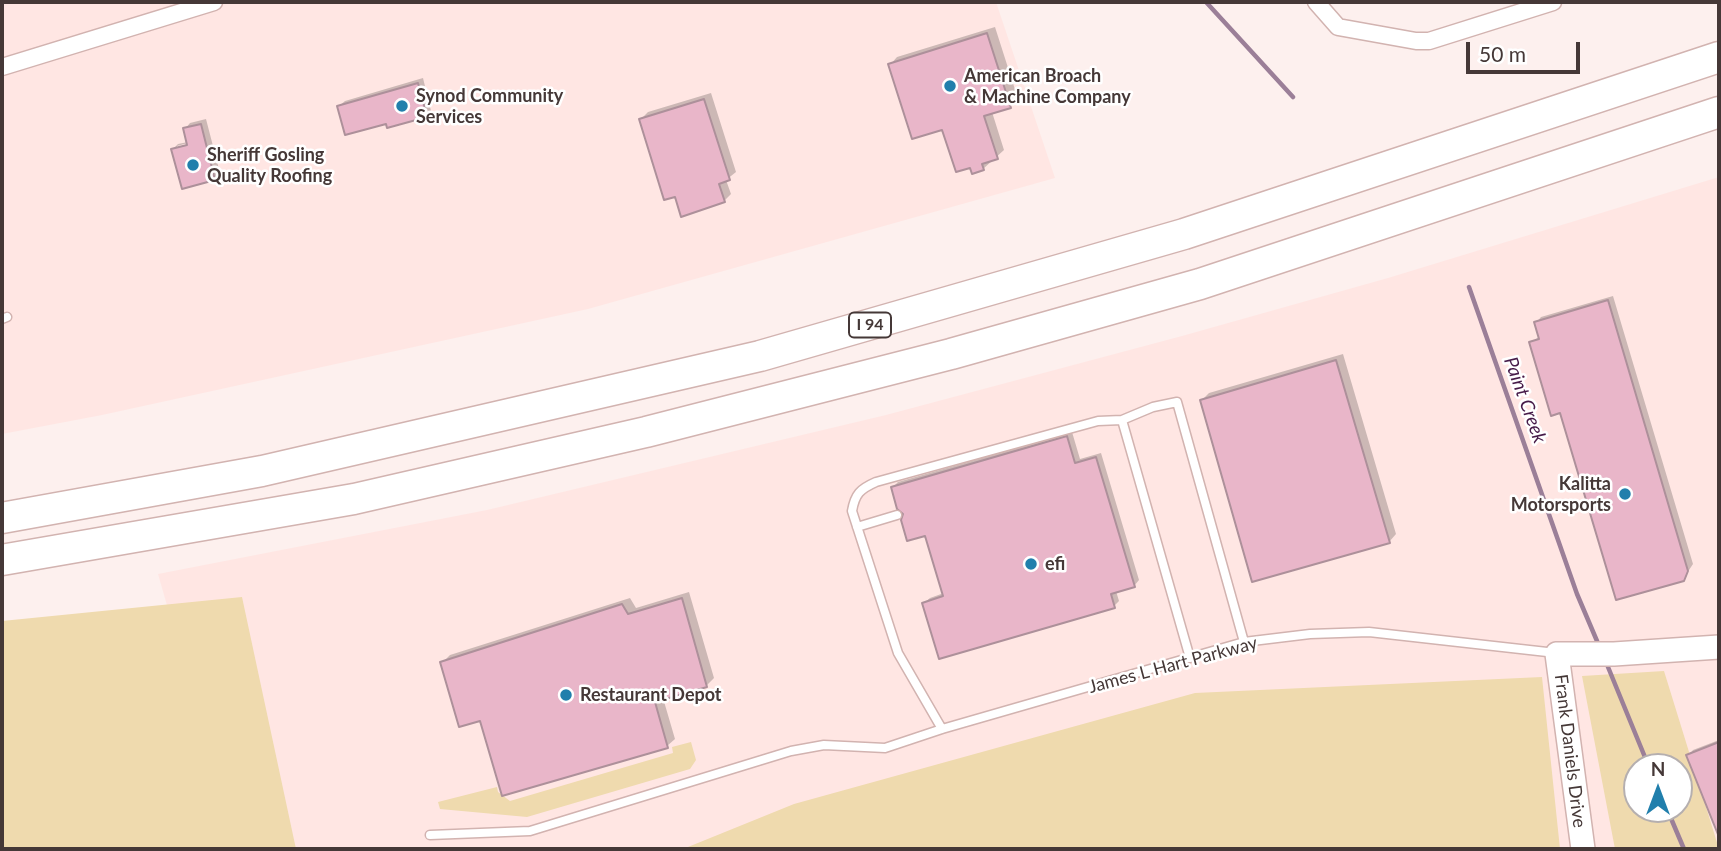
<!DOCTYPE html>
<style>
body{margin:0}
#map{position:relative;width:1721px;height:851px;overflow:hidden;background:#fdf0ee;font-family:Lato,sans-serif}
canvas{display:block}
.frame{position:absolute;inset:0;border:4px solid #453837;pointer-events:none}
.north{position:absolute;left:1623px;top:753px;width:70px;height:70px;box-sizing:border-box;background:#fff;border:2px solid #b5afaf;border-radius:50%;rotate:0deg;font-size:19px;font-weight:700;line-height:28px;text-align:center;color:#453837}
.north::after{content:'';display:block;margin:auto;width:24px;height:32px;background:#217fac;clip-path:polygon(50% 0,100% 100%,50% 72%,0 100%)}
.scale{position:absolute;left:1466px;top:42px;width:114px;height:32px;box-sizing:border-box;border:4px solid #453837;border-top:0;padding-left:9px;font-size:21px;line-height:24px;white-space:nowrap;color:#453837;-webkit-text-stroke:5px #fff;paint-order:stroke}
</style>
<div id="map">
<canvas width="1721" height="851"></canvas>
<div class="frame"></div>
<div class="north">N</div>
<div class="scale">50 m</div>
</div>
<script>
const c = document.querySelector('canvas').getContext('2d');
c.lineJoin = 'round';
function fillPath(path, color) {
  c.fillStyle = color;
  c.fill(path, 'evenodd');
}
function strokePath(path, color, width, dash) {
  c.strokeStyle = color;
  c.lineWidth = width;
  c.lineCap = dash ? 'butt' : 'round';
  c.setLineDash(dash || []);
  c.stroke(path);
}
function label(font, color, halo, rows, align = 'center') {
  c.font = font + ' Lato,sans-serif';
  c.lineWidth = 5;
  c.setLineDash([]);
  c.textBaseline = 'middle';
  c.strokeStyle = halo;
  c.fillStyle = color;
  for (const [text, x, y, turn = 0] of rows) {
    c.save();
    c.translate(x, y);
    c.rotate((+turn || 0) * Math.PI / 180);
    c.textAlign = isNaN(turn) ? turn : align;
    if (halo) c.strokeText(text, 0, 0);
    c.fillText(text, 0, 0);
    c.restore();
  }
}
fillPath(new Path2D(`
 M2 2H996L1055 178 588 309 102 415 2 434Z
 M1719 177V849H237L158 574 487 510 886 415 1182 336 1388 278ZM1637 767H1679V809H1637Z`), '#ffe6e3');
fillPath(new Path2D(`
 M242 597 296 849H2V621Z
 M1664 671 1719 849H1615L1582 676ZM1637 767H1679V809H1637Z
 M1542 677 1560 849H683L794 804 1195 693Z
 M691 742 696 760 690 769 527 817 440 809 438 802 497 787 498 792 510 801 673 753 672 747Z`), '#efdaae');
fillPath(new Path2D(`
 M995 27 1018 99 1010 106 992 112 1004 150 983 169 943 127 890 65 897 57Z
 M423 78 431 111 426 116 339 106 345 101Z
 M711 93 736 172 726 180 731 194 724 201 676 195 641 119 648 112Z
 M206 119 220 173 215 179 173 149 178 144 188 142 185 129 190 123ZM195 141 196 144 177 149V146Z
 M1613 296 1693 564 1683 579 1562 411 1531 343 1540 336 1536 323 1541 317Z
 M1343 354 1396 534 1389 542 1201 401 1209 393Z
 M1072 432 1080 459 1101 453 1139 580 1134 586 1116 591 1119 601 1114 606 924 603 930 598 944 593 926 534 906 513 893 487 898 482Z
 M689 592 714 678 707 685 663 698 675 739 667 746 482 719 442 663 450 655 630 598 636 608Z
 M1719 740V814L1712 816 1688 756 1693 750Z`), '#0003');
strokePath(new Path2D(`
 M1206 2 1293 97
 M1469 287 1577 594 1597 641
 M1608 667 1649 767
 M1667 809 1684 849`), '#9b7f98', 4.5);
const building = new Path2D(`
 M987 33 1011 108 984 116 998 159 982 164 984 170 972 174 970 168 956 172 942 130 912 139 888 64Z
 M418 83 427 117 387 128 386 124 345 135 337 106Z
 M704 99 730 180 719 184 725 202 681 217 675 197 664 200 639 119Z
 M201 124 215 180 182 189 171 149 187 145 183 128Z
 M1608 300 1688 571 1684 581 1616 600 1560 413 1551 416 1529 342 1539 339 1534 322Z
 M1336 360 1390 543 1252 582 1200 400Z
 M1067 436 1075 463 1096 457 1135 587 1111 594 1115 608 939 659 922 603 943 596 925 536 907 541 901 520 903 514 897 509 891 487Z
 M682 598 707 687 655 702 668 748 502 796 480 721 459 727 440 662 622 604 628 614Z
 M1719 742V837L1686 755Z`);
fillPath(building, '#e9b6c9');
strokePath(building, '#ad909a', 2);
const lane = new Path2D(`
 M2 319 7 317
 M857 527 897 515
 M1190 658 1122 420 1153 407 1177 402 1244 642
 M942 729 898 653 852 511C855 494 860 489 876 482L1098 421 1122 420
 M430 835 530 831 791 751 824 745 885 748 942 729 1244 642 1310 634 1369 632 1556 653`);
const street = new Path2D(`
 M1316 2 1338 27 1416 41H1429L1553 2
 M2 67 214 2`);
const secondary = new Path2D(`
 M1583 849 1557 654H1614L1719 647`);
const highway = new Path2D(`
 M2 518 262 471 760 356 1184 234 1719 57
 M2 560 354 499 646 432 951 354 1200 284 1719 112`);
strokePath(lane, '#d2b3b0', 11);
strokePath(street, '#d2b3b0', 19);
strokePath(secondary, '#d2b3b0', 26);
strokePath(highway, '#d2b3b0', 33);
strokePath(lane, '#fff', 8);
strokePath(street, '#fff', 16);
strokePath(secondary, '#fff', 23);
strokePath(highway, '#fff', 30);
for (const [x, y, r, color] of [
 [950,86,7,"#217fac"],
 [402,106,7,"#217fac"],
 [193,165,7,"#217fac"],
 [1625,494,7,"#217fac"],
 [1031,564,7,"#217fac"],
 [566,695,7,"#217fac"]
]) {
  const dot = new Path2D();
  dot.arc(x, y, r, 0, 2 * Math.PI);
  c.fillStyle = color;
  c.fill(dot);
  strokePath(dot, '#fff', 2.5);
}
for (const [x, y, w] of [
 [870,325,42]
]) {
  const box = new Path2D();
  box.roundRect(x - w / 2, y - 12.5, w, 25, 5);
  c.fillStyle = '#fff';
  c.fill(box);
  strokePath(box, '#453837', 2);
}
label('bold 16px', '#453837', null, [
 ["I 94",870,325]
]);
label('bold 18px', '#453837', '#fff', [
 ["American Broach",964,76],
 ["& Machine Company",964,97],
 ["Synod Community",416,96],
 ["Services",416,117],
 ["Sheriff Gosling",207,155],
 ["Quality Roofing",207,176],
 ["Kalitta",1611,484,"right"],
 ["Motorsports",1611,505,"right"],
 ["efi",1045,564],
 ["Restaurant Depot",580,695]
], 'left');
label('18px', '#453837', '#fff', [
 ["James L Hart Parkway",1173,665,-15],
 ["Frank Daniels Drive",1570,751,83]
]);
label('italic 19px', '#461b49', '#fff', [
 ["Paint Creek",1525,400,70]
]);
</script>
